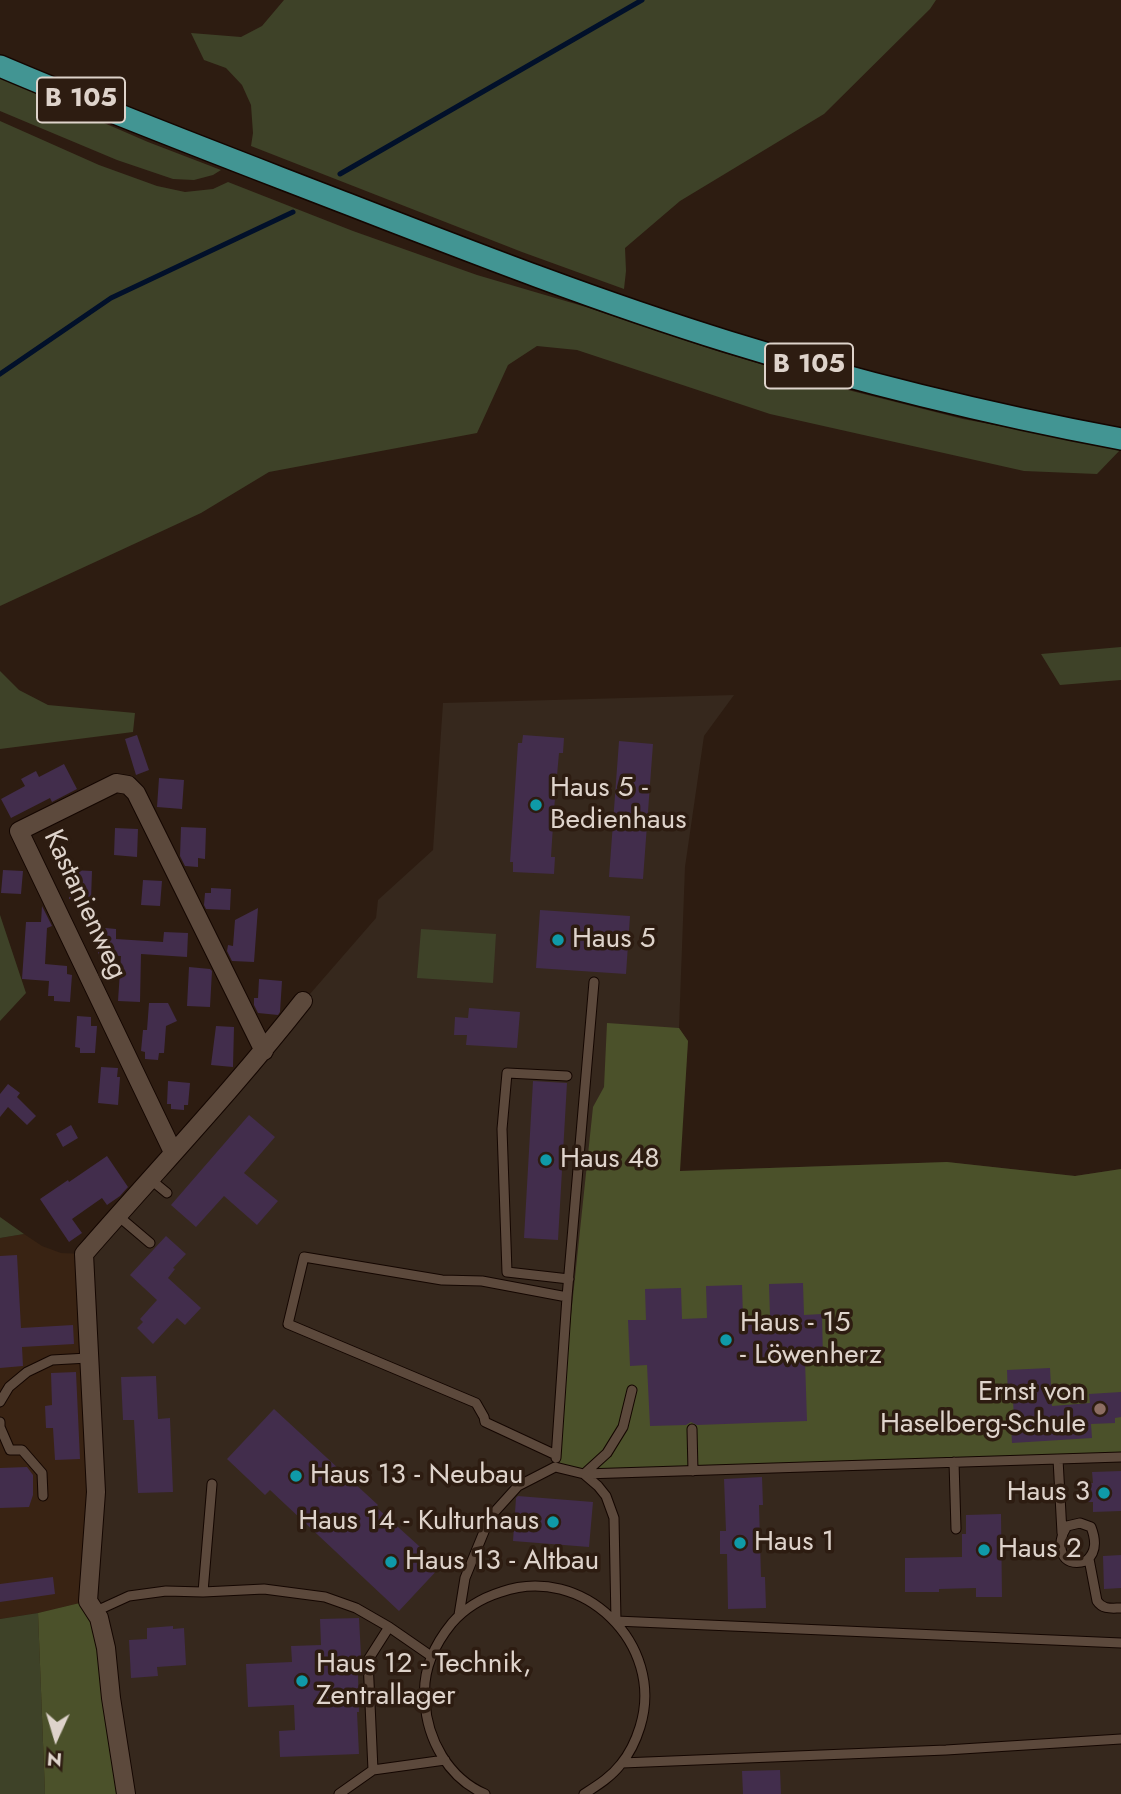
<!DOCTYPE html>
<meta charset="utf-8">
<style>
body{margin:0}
#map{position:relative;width:1121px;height:1794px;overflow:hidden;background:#2d1c11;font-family:Jost,sans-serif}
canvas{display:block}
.north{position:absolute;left:21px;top:1703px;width:70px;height:70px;-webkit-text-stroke:5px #2d1c11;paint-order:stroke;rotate:184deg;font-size:19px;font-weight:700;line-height:28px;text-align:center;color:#ded3cb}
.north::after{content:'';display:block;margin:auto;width:24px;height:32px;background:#ded3cb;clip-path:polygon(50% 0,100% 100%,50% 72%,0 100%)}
</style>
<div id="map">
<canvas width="1121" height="1794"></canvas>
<div class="north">N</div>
</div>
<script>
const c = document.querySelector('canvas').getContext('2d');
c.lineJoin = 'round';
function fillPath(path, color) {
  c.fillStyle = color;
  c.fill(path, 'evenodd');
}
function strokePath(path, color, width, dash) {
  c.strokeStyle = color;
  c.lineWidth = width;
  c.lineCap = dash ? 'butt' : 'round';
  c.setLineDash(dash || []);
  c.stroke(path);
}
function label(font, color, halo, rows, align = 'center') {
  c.font = font + ' Jost,sans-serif';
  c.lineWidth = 7;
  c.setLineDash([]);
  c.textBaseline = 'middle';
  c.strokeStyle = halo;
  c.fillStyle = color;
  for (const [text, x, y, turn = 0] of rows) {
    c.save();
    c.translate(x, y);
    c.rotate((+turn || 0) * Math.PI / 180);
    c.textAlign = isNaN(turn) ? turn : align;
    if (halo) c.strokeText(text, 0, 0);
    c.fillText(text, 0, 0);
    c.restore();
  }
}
fillPath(new Path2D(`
 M24 1234 42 1246 61 1253 84 1254 88 1358V1601L38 1613 0 1619V1238Z`), '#392313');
fillPath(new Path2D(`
 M734 695 704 736 685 867 679 1028 688 1041 679 1171 947 1162 1075 1176 1121 1169V1794H126L88 1601 96 1492 84 1254 376 918 378 900 433 850 443 703Z`), '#36281d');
fillPath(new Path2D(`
 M284 0H936L930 9 824 114 680 201 625 248 626 271 624 289 522 252 251 146 253 133 251 105 242 85 226 68 204 60 191 33 241 37 262 26Z
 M0 78 148 142 221 170 213 175 194 180 173 179 117 160 0 111Z
 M0 121 99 165 157 186 185 192 213 189 228 182 353 231 477 275 586 307 717 351 848 390 963 419 1121 449 1097 474 1024 471 770 414 577 350 537 346 508 365 477 433 269 472 201 513 0 606Z
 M1121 647V680L1060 685 1041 654Z
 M0 671 19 690 48 705 135 713 133 732 0 749Z
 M0 915 26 993 0 1021Z
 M421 929 496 934 493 983 417 978Z
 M0 1217 24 1234 0 1238Z
 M38 1613 45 1794H0V1619Z`), '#3e4228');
fillPath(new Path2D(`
 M607 1023 679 1028 688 1041 680 1171 947 1162 1075 1176 1121 1169V1457L584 1474 555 1467 593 1107 604 1087Z
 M88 1601 99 1618 126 1794H45L38 1613Z`), '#4b512a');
strokePath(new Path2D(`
 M340 174 642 0
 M0 374 111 298 293 212`), '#01102a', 5);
fillPath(new Path2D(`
 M137 735 149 770 136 775 125 739Z
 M523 735 564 738 563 753H559L554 810 551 857H555L554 874 513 872V862H510L518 743H522Z
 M619 741 653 744 643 879 609 877Z
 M64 764 77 789 52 802 50 798 11 818 1 799 25 786 21 779 36 771 39 777Z
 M159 778 184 780 182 809 157 807Z
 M181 827 206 828 205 859 198 858V867L185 866 180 856Z
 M115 828 138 829 137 857 114 855Z
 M3 870 23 871 21 894 1 893Z
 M71 870 92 871 91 900 69 899Z
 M143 880 162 881 160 906 141 905Z
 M211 888 231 889 230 910 206 909 204 905 205 893H211Z
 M42 906 52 926 47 928 45 964 67 966V974L72 975 70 1002 54 1001V996H48L49 981 22 979 26 922H41Z
 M258 908 254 962 232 961 227 951 228 945 233 946 235 920Z
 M540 910 630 916 626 974 536 968Z
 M95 927 116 929V939L163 942 164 932 188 933 187 957 141 954 140 1002 118 1001 121 956 98 955V950L94 949Z
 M189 967 210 969 212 971 210 1007 187 1006Z
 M259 979 282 981 280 1012 278 1015 258 1013 254 1005V998H258Z
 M149 1003H168L177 1021 166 1026 164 1053H159L158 1060 145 1059V1052L141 1051 143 1030H147Z
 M469 1008 520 1012 517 1048 466 1045 467 1035H454L455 1017 468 1018Z
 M77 1016 91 1017V1026H97L95 1053H80V1048L75 1047Z
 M216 1026 234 1027 233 1067 211 1065Z
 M101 1067 118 1068 117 1077H120L118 1105 98 1103Z
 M168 1081 190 1083 188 1105H184V1110L171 1109V1104H167Z
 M533 1081 567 1083 558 1240 524 1238Z
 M8 1084 20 1093 17 1097 36 1116 27 1125 8 1107 0 1117V1094Z
 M249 1115 275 1137 244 1173 278 1201 257 1225 224 1196 196 1227 171 1205Z
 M71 1125 78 1138 63 1147 56 1134Z
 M107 1156 128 1187 120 1196 107 1205 102 1198 72 1219 82 1233 69 1242 40 1199 68 1180 69 1182Z
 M166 1236 186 1254 173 1268 175 1269 168 1278 201 1308 185 1325 177 1318 153 1344 137 1328 143 1322 140 1319 157 1300 130 1275Z
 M17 1255 21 1328 73 1325 74 1344 22 1347 23 1366 0 1368V1256Z
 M803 1283 804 1315 822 1314 823 1360H805L807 1421 697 1425 691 1422 686 1425 650 1426 647 1365 630 1366 628 1320H646L645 1289 681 1288 682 1319 707 1318 706 1286 742 1285 743 1317 770 1316 769 1284Z
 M1050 1368 1052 1406 1090 1403 1089 1394 1121 1392V1417L1115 1418V1423L1091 1424 1092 1438 1012 1443 1011 1424 1014 1423 1013 1398H1008L1007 1370Z
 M76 1372 80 1459 55 1460 53 1428H46L45 1406 52 1405 51 1373Z
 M156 1376 158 1419 170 1418 173 1492 138 1493 134 1420H123L121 1377Z
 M274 1409 378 1505 376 1507 441 1566 399 1611 270 1490 265 1495 227 1459Z
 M27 1467 33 1475V1495L29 1507 0 1508V1468Z
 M1121 1471V1511L1093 1512V1502H1087V1483H1093L1092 1472Z
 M762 1477 763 1505H759L761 1577H765L766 1608 728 1609 727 1554H720V1531H726L724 1479Z
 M518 1496 593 1502 589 1547 513 1541 516 1498Z
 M1001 1514 1002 1597H976V1588L939 1589V1592H905V1558L962 1557V1534H966V1515Z
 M1121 1555V1588L1104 1589 1103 1556Z
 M53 1577 55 1594 0 1602V1584Z
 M359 1618 362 1674H358L359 1712H357L359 1754 280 1757 279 1731 295 1730 294 1705 248 1707 246 1664 292 1662 291 1646 321 1645 320 1619Z
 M173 1626V1629L184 1628 186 1665 157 1667 158 1676 131 1678 129 1640 147 1639V1628Z
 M780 1770 781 1794H743L742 1771Z`), '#422d4c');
const lane = new Path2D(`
 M567 1076 507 1073 502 1129 507 1272 569 1279
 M150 1179 167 1193
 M117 1215 150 1243
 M0 1402 9 1387 27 1372 52 1360 88 1358
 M0 1422V1427L10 1450H22L42 1473 43 1496
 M692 1429 693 1471
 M556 1455 485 1422 484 1417 476 1403 288 1324 304 1257 442 1280 482 1281 567 1297
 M556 1458 567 1297 594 982
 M1058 1459 1062 1533
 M954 1462 956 1529
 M584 1474 1121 1457
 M584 1474 607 1453 623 1427 632 1390
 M1080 1523 1091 1527C1096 1540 1097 1552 1086 1561 1060 1569 1055 1544 1067 1526Z
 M1089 1559 1097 1601C1103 1610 1112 1608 1121 1608
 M203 1592 212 1484
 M94 1612 129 1596 166 1591 203 1592 264 1589 325 1597 356 1608 389 1627 431 1656
 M459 1615 465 1578 490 1517 518 1486 555 1467 584 1474 598 1486 606 1496 614 1518 616 1621 1121 1643
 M622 1763 946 1750 1121 1739
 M373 1770 368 1660 389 1627
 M339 1794 373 1770 445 1760
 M485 1794C448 1778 427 1739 425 1701 422 1672 434 1645 452 1623 465 1608 482 1598 501 1592 582 1563 666 1644 640 1727 636 1740 630 1753 621 1764 611 1777 598 1785 584 1794`);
const street = new Path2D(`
 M173 1152 19 831 116 783 128 785 136 793 264 1051
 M126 1794 111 1698 106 1648 99 1618 88 1601 96 1492 84 1254C157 1170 234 1089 303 1001`);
const highway = new Path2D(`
 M0 66C115 115 232 159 348 204 474 253 600 302 729 342 858 382 988 414 1121 439`);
strokePath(lane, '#140601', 11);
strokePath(street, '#140601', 20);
strokePath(highway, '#140601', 24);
strokePath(lane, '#5c493c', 9);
strokePath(street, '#5c493c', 18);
strokePath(highway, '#429593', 21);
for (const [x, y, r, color] of [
 [536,805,7,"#0f9aa8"],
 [558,940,7,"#0f9aa8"],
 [546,1160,7,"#0f9aa8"],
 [726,1340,7,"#0f9aa8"],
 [1100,1409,7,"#8d6e63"],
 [296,1476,7,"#0f9aa8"],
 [1104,1493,7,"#0f9aa8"],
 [553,1522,7,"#0f9aa8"],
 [740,1543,7,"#0f9aa8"],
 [984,1550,7,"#0f9aa8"],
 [391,1562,7,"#0f9aa8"],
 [302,1681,7,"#0f9aa8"]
]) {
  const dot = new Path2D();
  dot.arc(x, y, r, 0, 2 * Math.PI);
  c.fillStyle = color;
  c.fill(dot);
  strokePath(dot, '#2d1c11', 2.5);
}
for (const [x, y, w] of [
 [81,100,88],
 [809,366,88]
]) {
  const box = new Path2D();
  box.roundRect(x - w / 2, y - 22.5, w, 45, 5);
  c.fillStyle = '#2d1c11';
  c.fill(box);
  strokePath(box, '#ded3cb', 2);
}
label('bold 26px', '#ded3cb', null, [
 ["B 105",81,100],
 ["B 105",809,366]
]);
label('28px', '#ded3cb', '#2d1c11', [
 ["Haus 5 -",550,789],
 ["Bedienhaus",550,821],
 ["Haus 5",572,940],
 ["Haus 48",560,1160],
 ["Haus - 15",740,1324],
 ["- Löwenherz",740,1356],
 ["Ernst von",1086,1393,"right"],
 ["Haselberg-Schule",1086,1425,"right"],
 ["Haus 13 - Neubau",310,1476],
 ["Haus 3",1090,1493,"right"],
 ["Haus 14 - Kulturhaus",539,1522,"right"],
 ["Haus 1",754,1543],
 ["Haus 2",998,1550],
 ["Haus 13 - Altbau",405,1562],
 ["Haus 12 - Technik,",316,1665],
 ["Zentrallager",316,1697]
], 'left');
label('28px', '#ded3cb', '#2d1c11', [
 ["Kastanienweg",84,905,65]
]);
</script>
